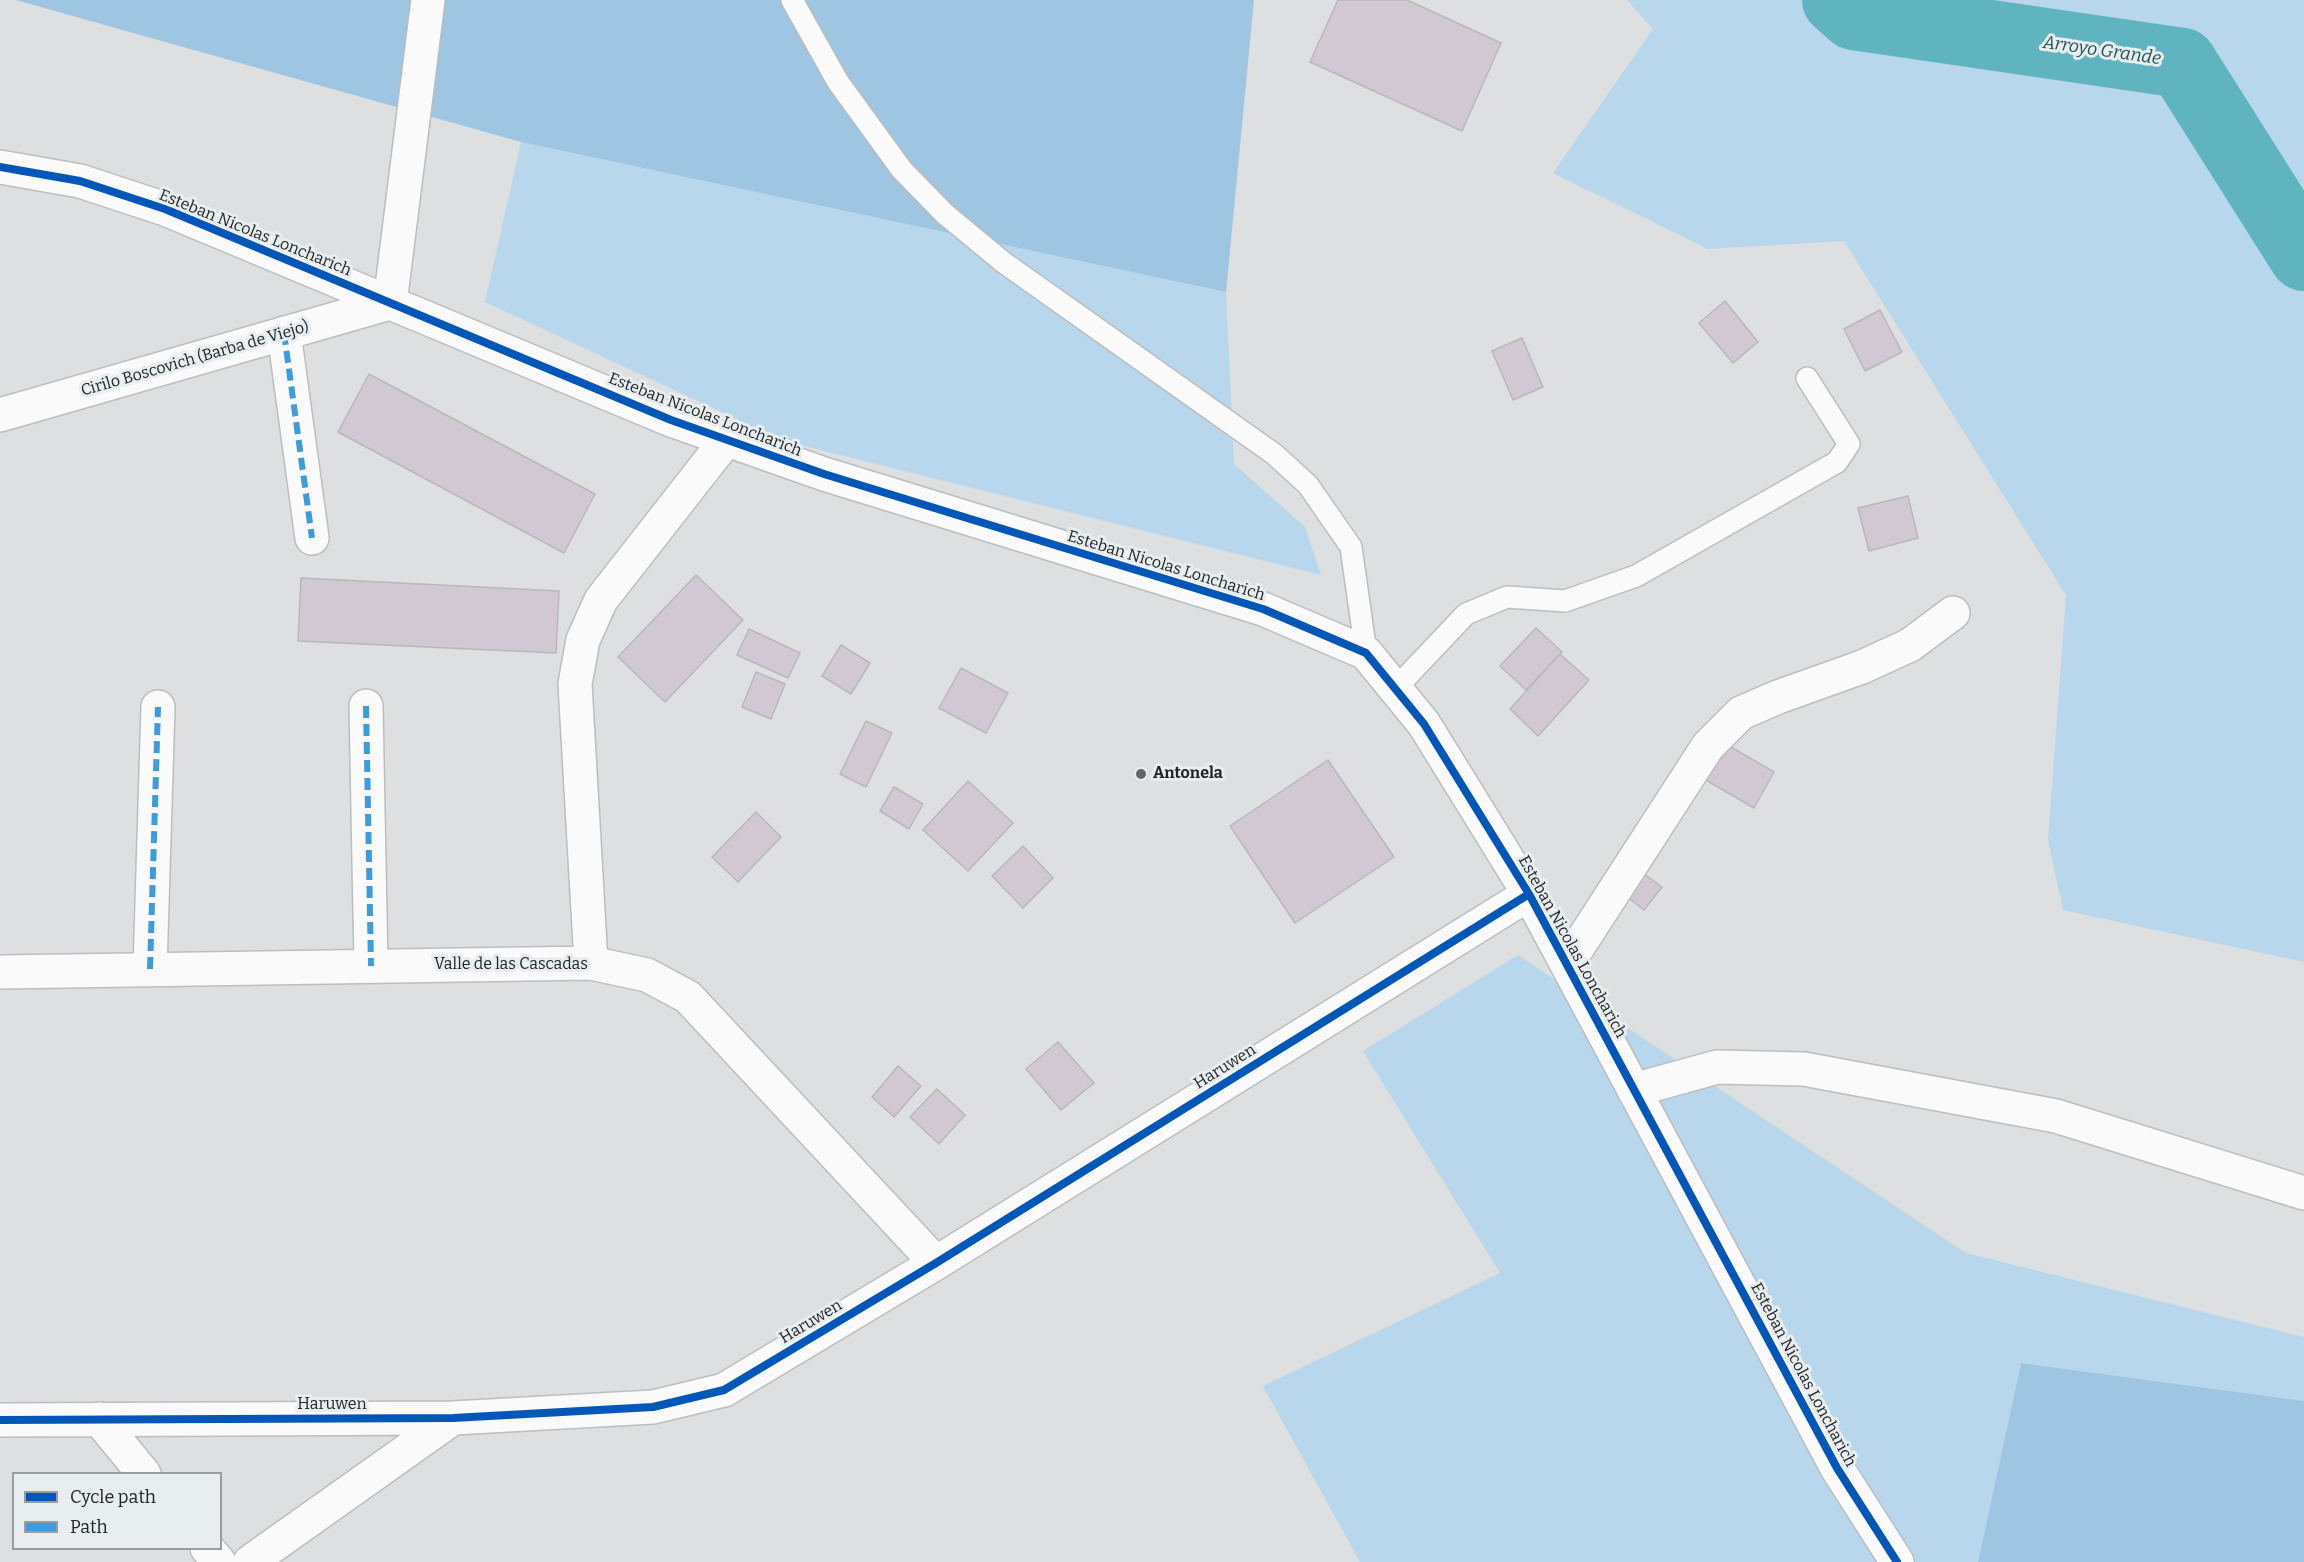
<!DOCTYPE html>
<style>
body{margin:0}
#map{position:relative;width:2304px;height:1562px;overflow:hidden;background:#dddfe1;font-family:Bitter,serif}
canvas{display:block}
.legend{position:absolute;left:12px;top:1472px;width:210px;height:78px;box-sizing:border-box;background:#e8edf0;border:2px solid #999d9f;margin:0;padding:8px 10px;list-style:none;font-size:18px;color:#222425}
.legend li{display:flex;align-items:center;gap:12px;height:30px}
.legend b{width:30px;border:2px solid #999d9f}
</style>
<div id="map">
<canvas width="2304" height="1562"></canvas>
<ul class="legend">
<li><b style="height:8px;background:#0057b8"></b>Cycle path</li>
<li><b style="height:8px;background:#3c9ce0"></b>Path</li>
</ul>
</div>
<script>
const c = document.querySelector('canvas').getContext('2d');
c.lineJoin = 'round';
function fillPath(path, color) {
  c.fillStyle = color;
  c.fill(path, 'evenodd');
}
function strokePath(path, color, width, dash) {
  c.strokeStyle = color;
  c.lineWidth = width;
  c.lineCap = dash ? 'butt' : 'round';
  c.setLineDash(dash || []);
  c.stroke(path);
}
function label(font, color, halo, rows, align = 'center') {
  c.font = font + ' Bitter,serif';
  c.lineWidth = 6;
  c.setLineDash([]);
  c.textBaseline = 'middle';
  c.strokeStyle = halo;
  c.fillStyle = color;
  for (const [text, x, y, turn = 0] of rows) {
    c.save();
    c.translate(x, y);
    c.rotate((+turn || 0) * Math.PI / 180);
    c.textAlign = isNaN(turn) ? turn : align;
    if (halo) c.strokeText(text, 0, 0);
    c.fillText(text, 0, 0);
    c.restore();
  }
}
fillPath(new Path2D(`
 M1627 0H2304V962L2063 910 2048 840 2066 595 1844 241 1708 249 1553 173 1653 29Z
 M521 142 1226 292 1234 464 1305 527 1321 575 784 441 485 302Z
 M1518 955 1966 1253 2304 1337V1401L2021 1363 1978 1562H1360L1263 1386 1500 1273 1363 1051Z`), '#b8d6ec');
fillPath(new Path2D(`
 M16 0H1254L1226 292 521 142Z
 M2021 1363 2304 1401V1562H1978Z`), '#9ec5e2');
strokePath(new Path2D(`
 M1837 0 1854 15 2182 63 2304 256`), '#60b4bf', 70);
const building = new Path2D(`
 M1338 0H1407L1501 43 1462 131 1310 62Z
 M1725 301 1758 342 1733 363 1699 323Z
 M1880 310 1902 352 1865 371 1844 329Z
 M1522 338 1543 387 1513 400 1492 351Z
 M369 374 595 494 564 553 338 432Z
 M1908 496 1918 538 1869 551 1858 508Z
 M696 575 743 620 665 702 618 657Z
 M301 578 559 591 556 653 298 641Z
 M1536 628 1562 652 1526 690 1500 666Z
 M749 629 800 653 788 678 737 655Z
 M841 645 870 663 851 694 822 676Z
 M1560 654 1589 680 1538 736 1510 709Z
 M961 668 1008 693 986 733 939 708Z
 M756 672 785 684 771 719 742 707Z
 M866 721 892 733 866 787 840 774Z
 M1724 743 1774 772 1754 808 1704 779Z
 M1328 760 1394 857 1295 923 1230 826Z
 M968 781 1013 823 968 871 923 830Z
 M894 787 923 804 909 829 880 811Z
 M756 812 781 837 738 882 712 857Z
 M1023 846 1053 878 1023 908 992 876Z
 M1639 870 1662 887 1644 910 1622 893Z
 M1058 1042 1094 1083 1061 1110 1026 1069Z
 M898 1066 921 1086 894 1117 872 1097Z
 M937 1089 965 1115 939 1144 910 1117Z`);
fillPath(building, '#d2c8d4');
strokePath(building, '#b8b8ba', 1.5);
const service = new Path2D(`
 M792 0 838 82 902 170 945 214 1003 262 1274 454 1308 485 1351 547 1366 653
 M1395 689 1466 614 1507 597 1565 601 1636 576 1837 462 1849 444 1807 378`);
const minor = new Path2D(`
 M284 333 312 538
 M0 415 390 303 428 0
 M366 706 371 966
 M591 963 575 684 583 640 601 600 727 439
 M1567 964 1708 746 1741 713 1778 697 1862 667 1910 645 1953 613
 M150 969 158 707
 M0 972 591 963 647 975 688 997 936 1263
 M1634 1090 1717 1067 1804 1069 2056 1116 2304 1193
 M99 1419 144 1474
 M0 1420 453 1418 653 1407 724 1390 936 1263 1529 894
 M207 1548 219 1562
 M250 1562 453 1418`);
const tertiary = new Path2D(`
 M0 167 80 181 165 209 671 420 824 474 1263 609 1366 653 1424 724 1529 894 1837 1468 1897 1562`);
strokePath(service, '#bbbdbf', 24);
strokePath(minor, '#bbbdbf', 36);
strokePath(tertiary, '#bbbdbf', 36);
strokePath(service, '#fafafa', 21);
strokePath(minor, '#fafafa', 33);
strokePath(tertiary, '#fafafa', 33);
strokePath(new Path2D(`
 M284 333 312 538
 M366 706 371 966
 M150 969 158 707`), '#3c9ce0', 6, [12, 6]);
strokePath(new Path2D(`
 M0 167 80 181 165 209 671 420 824 474 1263 609 1366 653 1424 724 1529 894 1837 1468 1897 1562
 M0 1420 453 1418 653 1407 724 1390 936 1263 1529 894`), '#0057b8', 8);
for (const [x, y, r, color] of [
 [1141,774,6,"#636567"]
]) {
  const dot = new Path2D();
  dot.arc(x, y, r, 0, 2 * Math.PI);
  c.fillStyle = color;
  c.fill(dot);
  strokePath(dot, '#e8edf0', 2);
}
label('16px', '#222425', '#e8edf0', [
 ["Esteban Nicolas Loncharich",255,233,22],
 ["Cirilo Boscovich (Barba de Viejo)",195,359,-16],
 ["Esteban Nicolas Loncharich",705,415,21],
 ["Esteban Nicolas Loncharich",1166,566,17],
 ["Esteban Nicolas Loncharich",1572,947,61],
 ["Valle de las Cascadas",511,965],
 ["Haruwen",1225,1067,-32],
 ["Haruwen",811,1322,-31],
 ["Esteban Nicolas Loncharich",1803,1375,62],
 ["Haruwen",332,1405]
]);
label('bold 16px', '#222425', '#e8edf0', [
 ["Antonela",1153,774]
], 'left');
label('italic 18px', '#225258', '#e8edf0', [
 ["Arroyo Grande",2102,51,8]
]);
</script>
